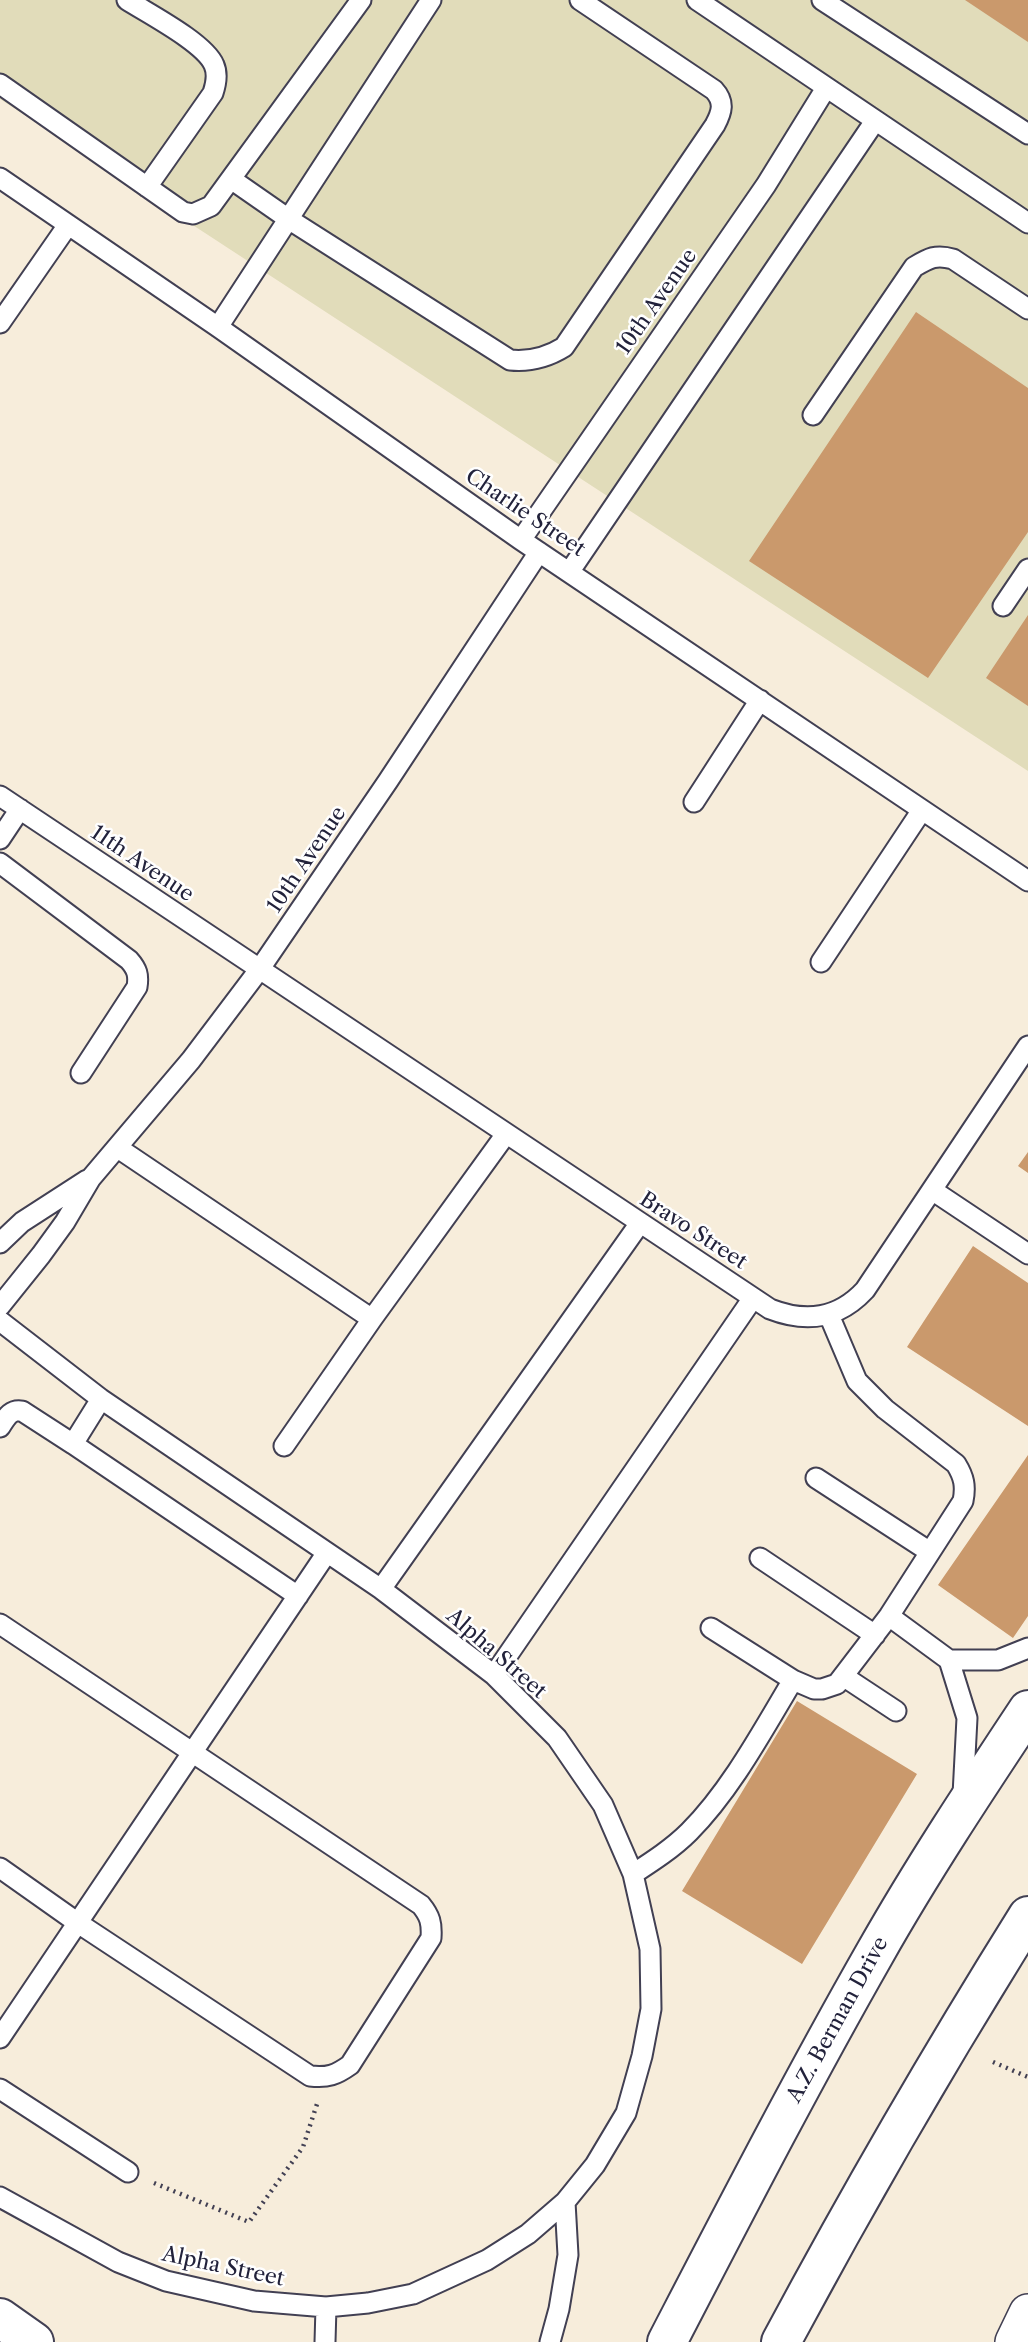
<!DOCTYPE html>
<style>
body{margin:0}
canvas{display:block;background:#f7eddb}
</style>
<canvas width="1028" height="2342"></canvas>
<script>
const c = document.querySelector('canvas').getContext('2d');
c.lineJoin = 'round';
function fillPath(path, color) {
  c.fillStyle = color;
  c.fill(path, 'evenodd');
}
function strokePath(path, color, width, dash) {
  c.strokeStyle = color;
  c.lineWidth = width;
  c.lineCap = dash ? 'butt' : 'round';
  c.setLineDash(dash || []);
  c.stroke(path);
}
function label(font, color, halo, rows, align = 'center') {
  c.font = font + ' "Libre Caslon Text",serif';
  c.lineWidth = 5;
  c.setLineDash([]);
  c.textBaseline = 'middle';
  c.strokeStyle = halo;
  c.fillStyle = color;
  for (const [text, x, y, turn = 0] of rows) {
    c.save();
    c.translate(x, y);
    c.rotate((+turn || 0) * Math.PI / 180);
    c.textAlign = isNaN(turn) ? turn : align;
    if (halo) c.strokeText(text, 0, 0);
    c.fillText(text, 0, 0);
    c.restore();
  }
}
fillPath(new Path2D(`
 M0 0H1028V771L0 99Z`), '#e1dcba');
fillPath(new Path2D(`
 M965 0H1028V42Z
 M916 312 1028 388V532L928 678 749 561Z
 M1028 615V706L986 678Z
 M1028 1152V1173L1018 1166Z
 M973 1246 1028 1283V1426L907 1347Z
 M1028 1455V1616L1013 1638 938 1585Z
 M797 1701 917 1774 802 1964 682 1891Z`), '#ca996c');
const service = new Path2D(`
 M127 0C149 14 205 43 214 65 218 74 216 84 213 93L147 187
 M697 0 1028 223
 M822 0 1028 134
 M0 84 183 212 193 214 211 206 361 0
 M0 178 218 327 521 540 1028 881
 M231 179 290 220 510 360C530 362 548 357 564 347L715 125C722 112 725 102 714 90L580 0
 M0 323 68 225
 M218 327 431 0
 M813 415 914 267C929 258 936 254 953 259L1028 309
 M521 540 766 185 826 88
 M570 571 875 121
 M1003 606 1028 569
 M0 796 770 1309C806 1323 838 1319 865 1290L1028 1046
 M694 802 760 700
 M0 839 20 809
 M0 863 129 960C137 969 139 975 137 987L81 1073
 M821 962 922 810
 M118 1148 372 1319
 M932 1190 1028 1254
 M0 1243 22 1222 87 1180
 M0 1306 41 1255 65 1222 91 1178 191 1060 259 970 388 781 539 552
 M0 1321 101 1399 381 1589 494 1675 557 1738 603 1805 633 1874 650 1949 651 2009 642 2056 626 2113 595 2165 565 2202 528 2234 487 2260 413 2294 368 2303 326 2307 254 2301 166 2281 118 2262 0 2197
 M101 1399 73 1444 298 1596
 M0 1427C6 1418 10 1409 22 1411L73 1444
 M284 1446 372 1319 506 1134
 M816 1478 930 1552
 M760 1558 875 1635
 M381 1589 640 1223
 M889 1616 949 1660 967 1718 963 1795
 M0 1624 421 1905C430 1916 432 1923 431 1938L350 2065C336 2075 328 2078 310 2076L78 1923 0 1868
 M711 1628 793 1680 814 1689H822L837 1684 889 1616 963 1501C966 1486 964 1477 956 1464L885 1409 857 1381 829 1315
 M949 1660H998L1028 1648
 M494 1675 753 1298
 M843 1676 896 1711
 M633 1874C653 1861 673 1848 689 1832 731 1790 763 1730 793 1680
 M0 2038 326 1554
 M0 2089 128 2172
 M325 2342 326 2307
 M550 2342 559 2309 568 2255 565 2202`);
const minor = new Path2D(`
 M1014 2342 1028 2313`);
const secondary = new Path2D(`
 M0 2318 34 2342
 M667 2342C735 2211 802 2081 875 1953 922 1870 975 1790 1028 1710
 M781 2342C858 2198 941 2055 1028 1916`);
strokePath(service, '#424053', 23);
strokePath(minor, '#424053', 40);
strokePath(secondary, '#424053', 42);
strokePath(new Path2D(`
 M993 2062 1028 2077
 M154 2183 249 2222 303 2147 317 2104`), '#424053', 4.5, [2, 5]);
strokePath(service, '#fff', 19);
strokePath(minor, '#fff', 37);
strokePath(secondary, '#fff', 38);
label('21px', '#22223b', '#fff', [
 ["10th Avenue",657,302,-55],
 ["Charlie Street",525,513,34],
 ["10th Avenue",307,860,-56],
 ["11th Avenue",142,864,34],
 ["Bravo Street",693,1231,33],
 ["Alpha Street",496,1654,41],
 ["A.Z. Berman Drive",838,2020,-61],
 ["Alpha Street",223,2267,12]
]);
</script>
